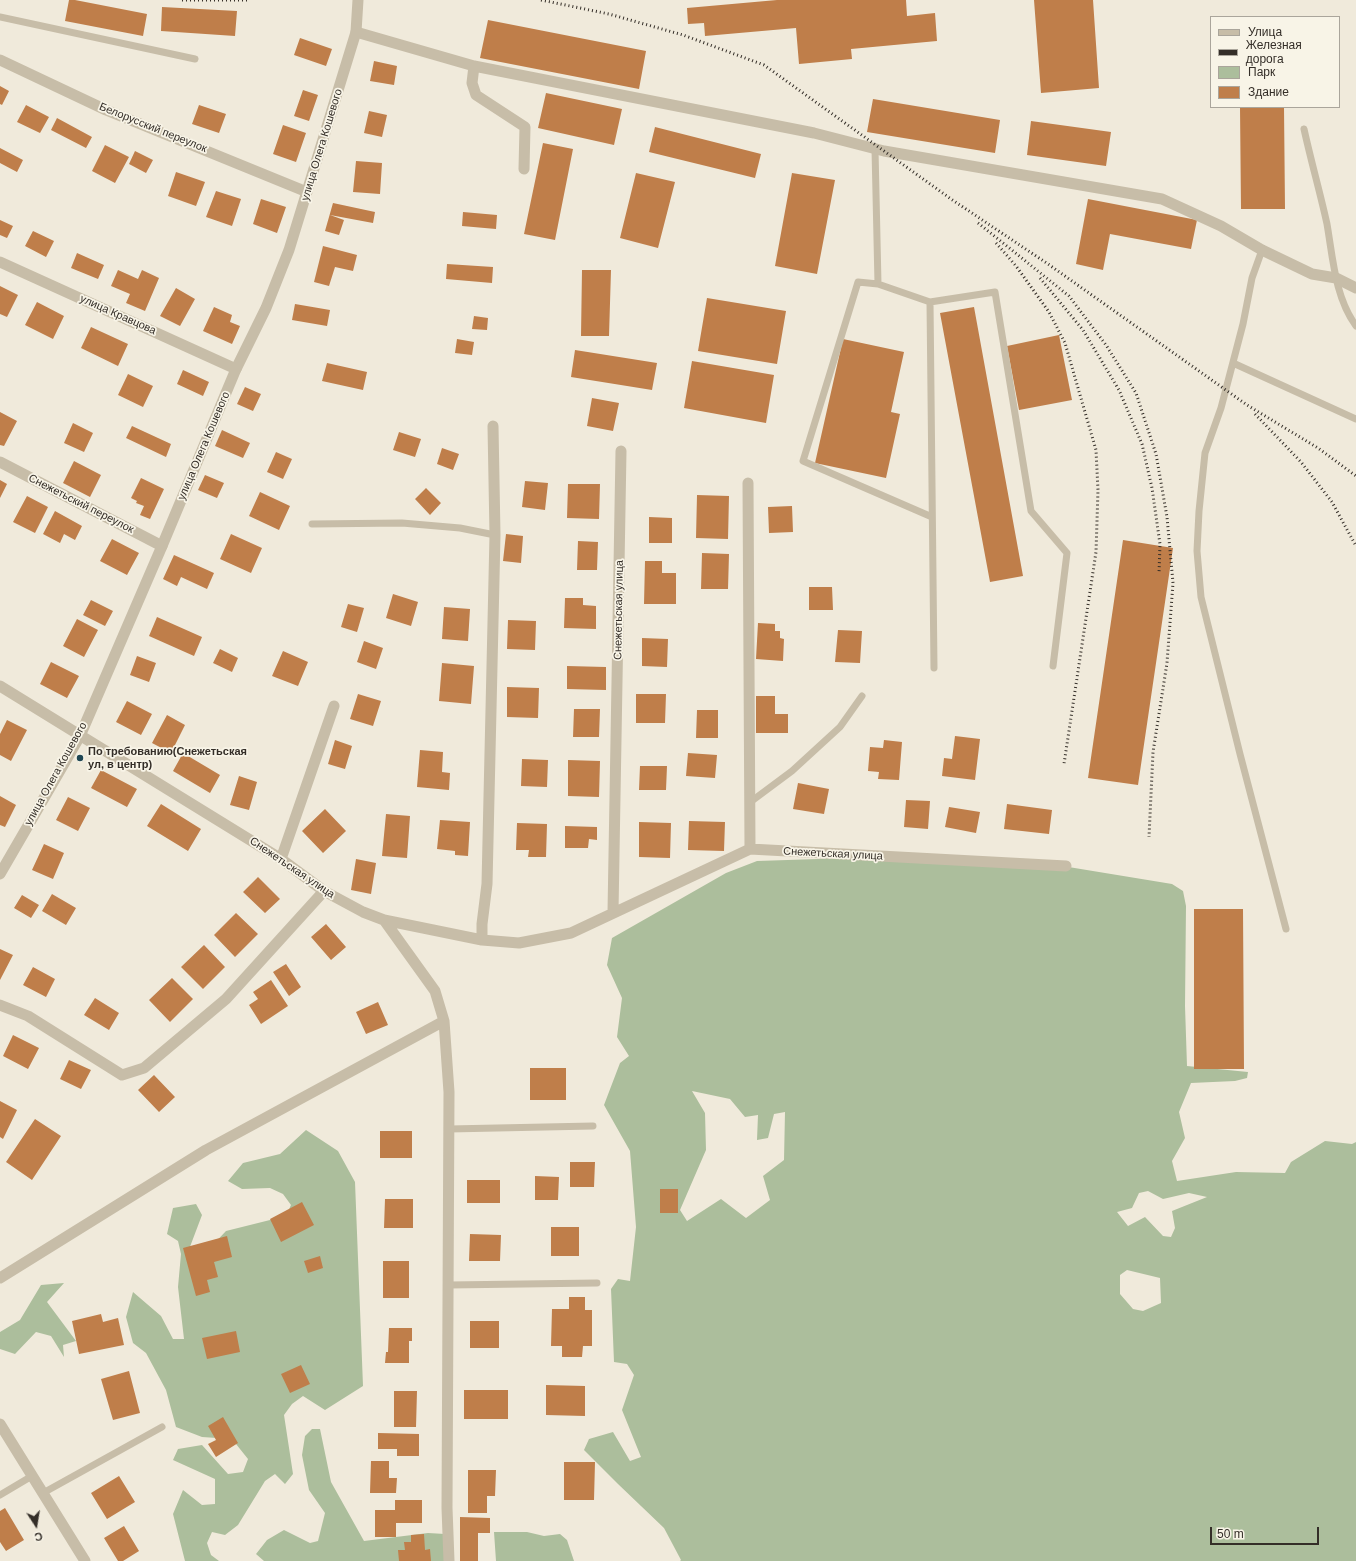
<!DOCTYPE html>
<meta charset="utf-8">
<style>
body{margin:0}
#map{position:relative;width:1356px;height:1561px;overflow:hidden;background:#f0eadb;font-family:Arial,sans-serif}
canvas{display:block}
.legend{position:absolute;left:1210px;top:16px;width:130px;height:92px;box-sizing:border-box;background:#f8f4e7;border:1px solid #aaa59b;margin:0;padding:5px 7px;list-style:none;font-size:12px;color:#342e28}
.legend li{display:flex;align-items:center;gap:8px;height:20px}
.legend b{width:20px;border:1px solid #aaa59b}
.north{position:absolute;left:16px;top:1505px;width:40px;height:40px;-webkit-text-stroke:3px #f8f4e7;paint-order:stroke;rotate:168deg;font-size:11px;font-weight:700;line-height:16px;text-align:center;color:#342e28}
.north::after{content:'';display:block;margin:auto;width:14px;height:18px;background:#342e28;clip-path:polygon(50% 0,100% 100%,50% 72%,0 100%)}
.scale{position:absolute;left:1210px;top:1527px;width:109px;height:18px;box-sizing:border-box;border:2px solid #342e28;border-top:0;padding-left:5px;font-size:12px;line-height:14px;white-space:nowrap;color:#342e28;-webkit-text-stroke:3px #f8f4e7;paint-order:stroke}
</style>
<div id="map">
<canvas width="1356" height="1561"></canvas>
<ul class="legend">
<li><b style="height:5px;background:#c7bda8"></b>Улица</li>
<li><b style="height:5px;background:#342e28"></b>Железная дорога</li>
<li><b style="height:11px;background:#acbe9c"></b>Парк</li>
<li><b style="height:11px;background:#bf7e4a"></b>Здание</li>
</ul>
<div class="north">С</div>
<div class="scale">50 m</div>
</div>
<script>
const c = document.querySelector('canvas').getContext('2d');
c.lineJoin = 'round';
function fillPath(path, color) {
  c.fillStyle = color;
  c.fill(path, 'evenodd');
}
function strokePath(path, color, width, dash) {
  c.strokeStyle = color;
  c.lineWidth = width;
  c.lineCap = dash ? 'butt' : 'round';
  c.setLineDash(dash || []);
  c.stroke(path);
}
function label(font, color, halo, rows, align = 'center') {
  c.font = font + ' Arial,sans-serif';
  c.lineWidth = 3.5;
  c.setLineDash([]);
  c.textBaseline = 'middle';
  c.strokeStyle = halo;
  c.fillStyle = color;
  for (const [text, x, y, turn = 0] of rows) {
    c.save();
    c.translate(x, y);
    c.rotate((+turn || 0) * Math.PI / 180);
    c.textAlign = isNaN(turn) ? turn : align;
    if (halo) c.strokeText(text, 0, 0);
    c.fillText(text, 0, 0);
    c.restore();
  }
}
fillPath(new Path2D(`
 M940 855 1032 861 1172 884 1183 891 1186 906 1185 1006 1187 1066 1248 1072 1247 1078 1235 1081 1191 1083 1179 1112 1185 1138 1172 1161 1177 1181 1236 1172 1285 1173 1291 1162 1325 1141 1352 1144 1356 1142V1561H680L681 1560 664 1528 618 1484 584 1450 589 1439 613 1432 630 1461 641 1457 622 1410 634 1375 627 1364 614 1362 611 1289 618 1279 630 1281 636 1227 630 1151 604 1105 620 1063 629 1056 617 1037 622 998 607 965 612 938 726 873 757 861ZM692 1091 730 1099 745 1117 758 1115 757 1140 768 1138 774 1114 785 1112 784 1160 763 1176 770 1200 746 1218 721 1199 687 1221 680 1210 706 1150 705 1113ZM1148 1191 1163 1199 1189 1193 1207 1197 1172 1211 1175 1228 1171 1237 1163 1236 1145 1217 1128 1226 1117 1212 1132 1208 1139 1193ZM1127 1270 1160 1278 1161 1303 1143 1311 1133 1309 1120 1294V1275Z
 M306 1130 338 1151 355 1182 363 1386 325 1410 303 1396 292 1404 284 1415 293 1474 285 1484 275 1474 265 1481 238 1525 225 1535 212 1532 207 1543 211 1555 219 1561H185L173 1514 183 1490 202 1505 215 1504V1479L173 1460 178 1449 202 1445 228 1474 243 1472 248 1459 232 1439 202 1437 176 1427 166 1390 146 1353 133 1343 126 1317 133 1292 161 1316 173 1339H184L178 1287 181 1254 178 1241 167 1234 173 1208 196 1204 202 1215 188 1252 207 1251 226 1231 286 1216 291 1205 283 1194 270 1188 242 1189 228 1181 243 1163 280 1154Z
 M64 1283 47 1302 76 1341 63 1345 64 1357 51 1336 36 1332 15 1354 0 1349V1332L20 1320 41 1285Z
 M312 1429H320L331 1482 364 1541 428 1533 445 1534 452 1561H264L256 1554 267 1540 284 1530 310 1543 318 1541 325 1513 309 1490 302 1455 305 1436Z
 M494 1532H527L544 1536 560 1534 567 1540 574 1561H496Z`), '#acbe9c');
fillPath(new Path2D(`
 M69 0H75L147 14 143 36 65 21Z
 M777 0H906L907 16 935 13 937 41 851 49 852 59 799 64 796 28 705 36 704 23 688 24 687 8Z
 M1034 0H1093L1099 88 1041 93Z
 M162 7 237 11 235 36 161 31Z
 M488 20 646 51 639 89 480 58Z
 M300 38 332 49 326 66 294 55Z
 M374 61 397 66 394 85 370 81Z
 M0 86 9 91 2 105 0 104Z
 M303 90 318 95 309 121 294 116Z
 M546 93 622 109 614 145 538 128Z
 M873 99 1000 120 995 153 867 132Z
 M26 105 49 117 40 133 17 122Z
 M199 105 226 114 219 133 192 124Z
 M1240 107H1284L1285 209H1241Z
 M369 111 387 115 382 137 364 133Z
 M57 118 92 137 86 148 51 130Z
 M1031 121 1111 132 1106 166 1027 155Z
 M283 125 306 133 296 162 273 154Z
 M655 127 761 154 755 178 649 152Z
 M543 143 573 149 555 240 524 234Z
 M105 145 129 157 115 183 92 171Z
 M0 148 23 160 17 172 0 163Z
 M135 151 153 160 146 173 129 164Z
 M356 161 382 163 380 194 353 192Z
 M176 172 205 182 196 206 168 196Z
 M636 173 675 182 658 248 620 238Z
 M792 173 835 180 817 274 775 266Z
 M216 191 241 199 232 226 206 217Z
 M261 199 286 207 277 233 253 224Z
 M1088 199 1197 220 1191 249 1110 234 1103 270 1076 264Z
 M333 203 375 212 373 223 330 215 344 220 339 235 325 231Z
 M463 212 497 215 496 229 462 226Z
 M0 220 13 226 7 238 0 235Z
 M33 231 54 241 46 257 25 246Z
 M323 246 357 255 353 271 335 267 329 286 314 282Z
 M77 253 104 265 98 279 71 268Z
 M447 264 493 267 492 283 446 279Z
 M118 270 138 279 142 270 159 278 145 311 126 303 130 294 111 286Z
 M582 270H611L609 336H581Z
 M0 286 18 295 7 317 0 314Z
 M176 288 195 299 180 326 160 316Z
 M707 298 786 311 777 364 698 351Z
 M37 302 64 316 53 339 25 325Z
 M295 304 330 310 327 326 292 320Z
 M214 307 232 315 230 322 240 326 232 344 203 331Z
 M974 307 1023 576 990 582 940 313Z
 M474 316 488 318 487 330 472 329Z
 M91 327 128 344 118 366 81 348Z
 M1059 335 1072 400 1019 410 1007 346Z
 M457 339 474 342 472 355 455 353Z
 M843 339 904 352 891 412 900 414 886 478 815 463Z
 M575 350 657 363 652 390 571 377Z
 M692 361 774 375 766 423 684 408Z
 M327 363 367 372 363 390 322 381Z
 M183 370 209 382 203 396 177 384Z
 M128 374 153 386 143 407 118 395Z
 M245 387 261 394 253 411 237 404Z
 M592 398 619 403 613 431 587 426Z
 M0 412 17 421 4 446 0 445Z
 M73 423 93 433 84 452 64 443Z
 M132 426 171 444 166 457 126 438Z
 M222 430 250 443 243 458 215 446Z
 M399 432 421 439 415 457 393 450Z
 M442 448 459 454 453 470 437 464Z
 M276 452 292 459 283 479 267 472Z
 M74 461 101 475 90 497 63 483Z
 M205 475 224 483 217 498 198 490Z
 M141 478 164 489 150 519 140 515 144 506 136 503 137 501 131 498Z
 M0 480 7 484 0 498Z
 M525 481 548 483 545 510 522 507Z
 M568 484H600L599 519 567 518Z
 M426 488 441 503 430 515 415 499Z
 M260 492 290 506 279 530 249 516Z
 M697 495 729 496 728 539 696 538Z
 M27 496 48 507 35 533 13 522Z
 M792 506 793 532 769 533 768 507Z
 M55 511 82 526 75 540 64 534 60 543 43 534Z
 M649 517 672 518V543H649Z
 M231 534 262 548 251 573 220 559Z
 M506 534 523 536 521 563 503 561Z
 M112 539 139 553 127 575 100 561Z
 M1123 540 1173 548 1138 785 1088 778Z
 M578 541 598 542 597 570H577Z
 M702 553 729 554 728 589H701Z
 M174 555 214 573 207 589 181 577 177 586 163 579Z
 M645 561H662V573H676V604H644Z
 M809 587H832L833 610H809Z
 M393 594 418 602 411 626 386 618Z
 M565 598H583V605L596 606V629L564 628Z
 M91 600 113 611 105 626 83 615Z
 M348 604 364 608 357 632 341 627Z
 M444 607 470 609 468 641 442 639Z
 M157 617 202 637 194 656 149 636Z
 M77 619 98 630 84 657 63 646Z
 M508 620 536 621 535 650 507 649Z
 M758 623 775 624V631H780V638L784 639 783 661 756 659Z
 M838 630 862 631 860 663 835 662Z
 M642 638 668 639 667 667 642 666Z
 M364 641 383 648 376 669 357 662Z
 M220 649 238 658 232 672 213 663Z
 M283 651 308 662 298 686 272 676Z
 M137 656 156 663 149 682 130 675Z
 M51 662 79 676 67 698 40 684Z
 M442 663 474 666 471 704 439 701Z
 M567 666 606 667V690L567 689Z
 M507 687 539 688 538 718 507 717Z
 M358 694 381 701 373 726 350 719Z
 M636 694H666L665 723H636Z
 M756 696H775V714H788V733H756Z
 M127 701 152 714 141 735 116 722Z
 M574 709H600L599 737H573Z
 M697 710H718V738H696Z
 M167 715 185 725 171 753 152 743Z
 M7 720 27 730 11 761 0 755V734Z
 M955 736 980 739 975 780 942 776 944 758 952 759Z
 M335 740 352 746 345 769 328 764Z
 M884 740 902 742 899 780 878 779 879 772 868 771 870 747 883 748Z
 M420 750 443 752 442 772 450 773 449 790 417 787Z
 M183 753 220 775 210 793 173 771Z
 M688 753 717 755 715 778 686 776Z
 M522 759 548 760 547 787 521 786Z
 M568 760 600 761 599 797 568 796Z
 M640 766H667L666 790H639Z
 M101 770 137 789 127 807 91 788Z
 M239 776 257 782 249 810 230 805Z
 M798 783 829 789 824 814 793 809Z
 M0 796 16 805 5 827 0 825Z
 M68 797 90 808 78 831 56 820Z
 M906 800 930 801 928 829 904 827Z
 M161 804 201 829 188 851 147 826Z
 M1007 804 1052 810 1049 834 1004 829Z
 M949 807 980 812 976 833 945 827Z
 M325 809 346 831 323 853 302 831Z
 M386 814 410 816 407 858 382 856Z
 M440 820 470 822 468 856 455 855V851L437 849Z
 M689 821 725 822 724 851 688 850Z
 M639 822 671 823 670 858 639 857Z
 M517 823 547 824 546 857H528L529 850H516Z
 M565 826 597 827V840L589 839 588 848H565Z
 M44 844 64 853 53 879 32 870Z
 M356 859 376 863 371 894 351 890Z
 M258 877 280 899 265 913 243 892Z
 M52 894 76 908 66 925 42 911Z
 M22 895 39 905 31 918 14 908Z
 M1194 909H1243L1244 1069H1194Z
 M236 913 258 934 235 957 214 935Z
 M326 924 346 947 331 960 311 937Z
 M204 945 225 967 203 989 181 967Z
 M0 949 13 955 0 980Z
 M286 964 301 987 289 996 273 972Z
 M33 967 55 979 46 997 23 985Z
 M172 978 193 999 170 1022 149 1000Z
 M271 980 288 1006 261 1024 249 1005 258 999 253 992Z
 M95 998 119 1013 109 1030 84 1015Z
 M378 1002 388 1025 366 1034 356 1012Z
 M13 1035 39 1048 28 1069 3 1056Z
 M69 1060 91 1070 81 1089 60 1079Z
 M530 1068H566V1100H530Z
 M154 1075 175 1097 159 1112 138 1090Z
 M0 1101 17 1110 3 1139 0 1137Z
 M35 1119 61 1136 32 1180 6 1162Z
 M380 1131H412V1158H380Z
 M570 1162H595L594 1187H570Z
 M535 1176 559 1177 558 1200H535Z
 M467 1180H500V1203H467Z
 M660 1189H678V1213H660Z
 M385 1199H413V1228H384Z
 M302 1202 314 1225 281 1242 270 1219Z
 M551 1227H579V1256H551Z
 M470 1234 501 1235 500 1261H469Z
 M227 1236 232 1257 214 1262 218 1277 207 1280 210 1292 196 1296 183 1248Z
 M320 1256 323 1268 308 1273 304 1261Z
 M383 1261H409V1298H383Z
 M569 1297H585V1310H592V1346H583L582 1357H562V1346H551L552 1309H569Z
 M101 1314 103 1322 118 1318 124 1345 79 1354 72 1321Z
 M470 1321H499V1348H470Z
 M389 1328H412V1341H409V1363H385L386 1352H388Z
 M236 1331 240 1352 207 1359 202 1338Z
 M301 1365 310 1384 290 1393 281 1374Z
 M129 1371 140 1413 113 1420 101 1379Z
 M546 1385 585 1386V1416L546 1415Z
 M464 1390H508V1419H464Z
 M394 1391H417L416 1427H394Z
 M223 1417 238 1443 216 1457 208 1444 216 1440 208 1426Z
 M378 1433 419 1434V1456H397V1449H378Z
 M371 1461H389V1478H397L396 1493H370Z
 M564 1462H595L594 1500H564Z
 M468 1470H496L495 1496H487V1513H468Z
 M119 1476 135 1502 107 1519 91 1493Z
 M395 1500H422V1523H396V1537H375V1510H395Z
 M5 1508 24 1540 6 1551 0 1542V1511Z
 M460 1517 490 1518V1533H478V1561H460Z
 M124 1526 139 1551 123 1561H118L104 1538Z
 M424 1534 425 1550 430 1549 431 1561H399L398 1550H405L404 1542H411V1535Z`), '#bf7e4a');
strokePath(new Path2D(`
 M0 17 195 59
 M1304 129C1311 161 1320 192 1327 224 1333 259 1335 297 1356 326
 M875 149 878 284 930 302 934 668
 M1262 250 1252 278 1243 324 1221 408 1205 453 1199 511 1197 551 1201 597 1240 754 1286 929
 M878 284 858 282 803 461 932 517
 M930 302 995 292 1031 511 1067 553 1053 666
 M1233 363 1356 419
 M312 524 402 523 460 528 495 535
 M749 803 792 771 840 727 862 696
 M449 1129 593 1126
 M449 1285 597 1283
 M43 1493 162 1427
 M0 1495 32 1476`), '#c7bda8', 7);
strokePath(new Path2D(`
 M356 32 474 66 814 133 884 151 1162 199 1221 226 1262 250 1312 274 1336 278 1356 288
 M0 60 106 110 307 192
 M474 66 472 83 476 95 525 127 524 169
 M0 262 236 369
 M0 462 162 546
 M748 483 750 849
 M0 686 281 859 324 891 363 912 384 920 482 940 519 943 571 933 750 849 1066 866
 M281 859 334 706
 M613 912 621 451
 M384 920 435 991 444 1021 449 1092 447 1508 449 1561
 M482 940V924L487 884 495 535 493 426
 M0 1005 28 1016 122 1075 144 1068 226 999 324 891
 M0 1278 206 1150 444 1021
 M0 1424 85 1561`), '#c7bda8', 11);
strokePath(new Path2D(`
 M0 874 80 736 162 546 236 369 266 308 289 250 356 32 358 0`), '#c7bda8', 11);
strokePath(new Path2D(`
 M182 0H247
 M541 0 609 14 683 35 764 65 951 199 1048 264 1247 405 1318 448 1356 476
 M978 223 1069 296 1106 345 1136 393 1156 454 1167 517 1173 583 1167 663 1153 752 1149 837
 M996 243 1016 266 1049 312 1065 343 1096 450 1098 490 1096 552 1064 764
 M1040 278 1083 330 1119 390 1142 444 1152 488 1160 544 1159 574
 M1255 414 1301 462 1332 502 1356 546`), '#342e28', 3, [1, 3]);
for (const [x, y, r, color] of [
 [80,758,4,"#1f4653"]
]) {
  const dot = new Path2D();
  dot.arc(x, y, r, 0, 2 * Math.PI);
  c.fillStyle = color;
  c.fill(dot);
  strokePath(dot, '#f8f4e7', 1.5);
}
label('11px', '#342e28', '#f8f4e7', [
 ["Белорусский переулок",153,128,22],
 ["улица Олега Кошевого",322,145,-73],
 ["улица Кравцова",118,315,24],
 ["улица Олега Кошевого",204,446,-67],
 ["Снежетьский переулок",81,504,27],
 ["Снежетьская улица",619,610,-89],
 ["улица Олега Кошевого",56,774,-61],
 ["Снежетьская улица",833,854,3],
 ["Снежетьская улица",292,868,34]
]);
label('bold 11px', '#342e28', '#f8f4e7', [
 ["По требованию(Снежетьская",88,752],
 ["ул, в центр)",88,765]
], 'left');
</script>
